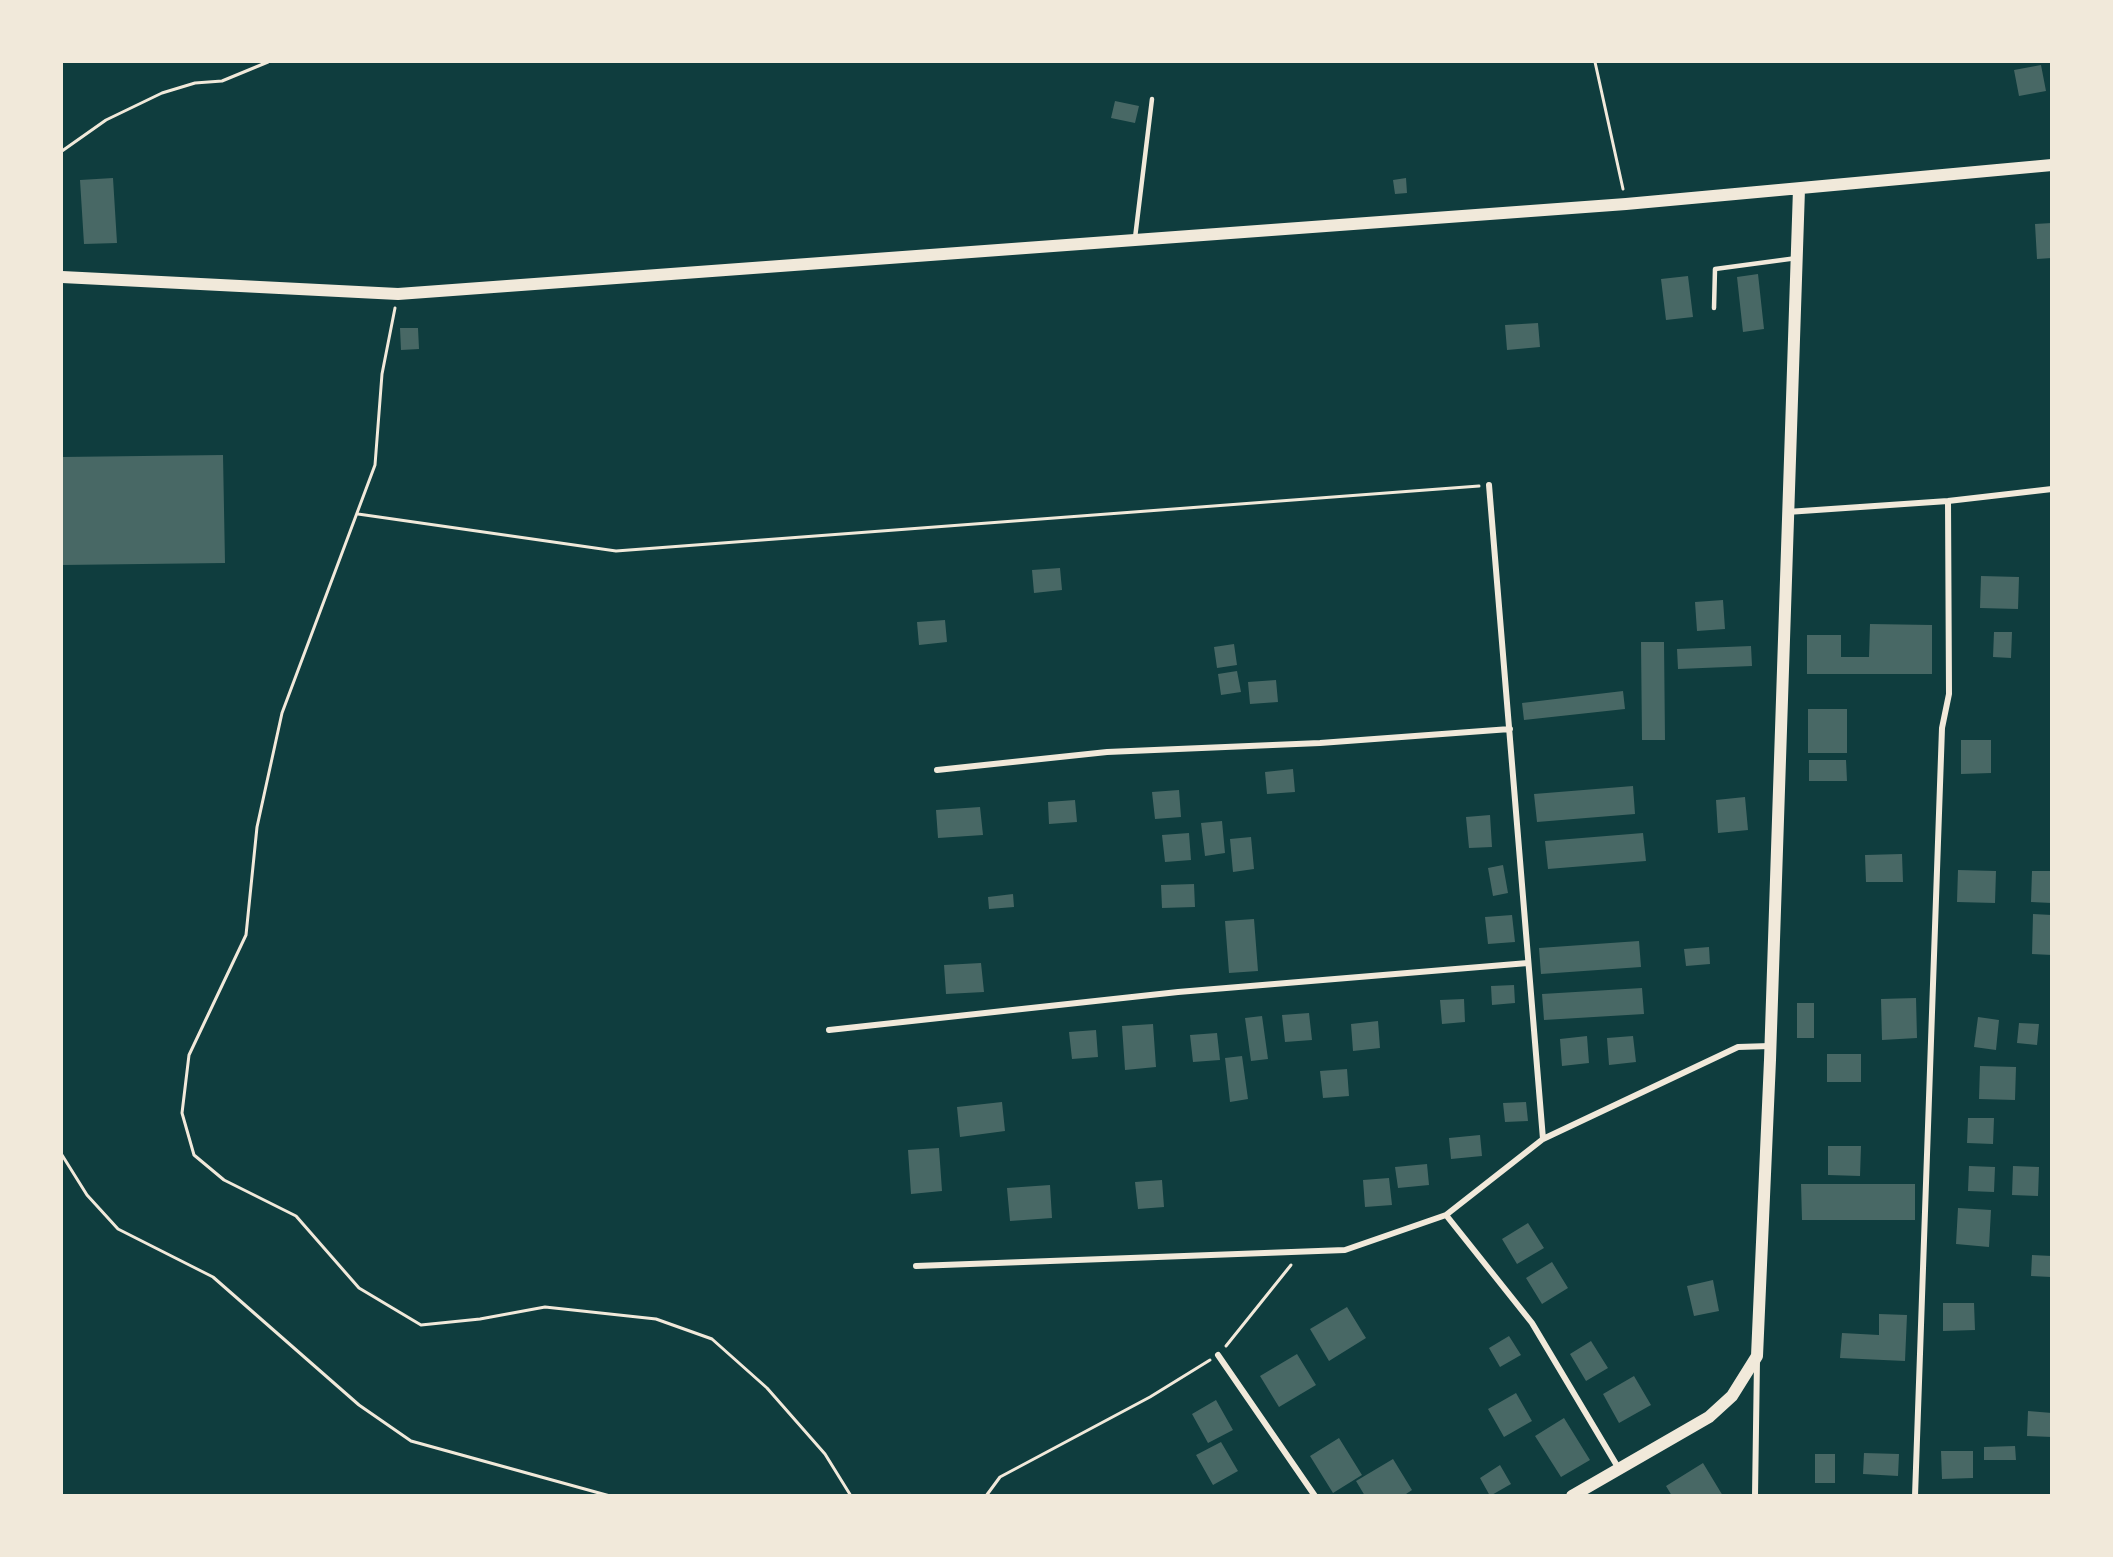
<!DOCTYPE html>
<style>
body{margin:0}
#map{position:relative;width:2113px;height:1557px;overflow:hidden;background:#0f3d3e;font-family:Lora,serif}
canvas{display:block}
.frame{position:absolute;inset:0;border:63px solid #f1e9da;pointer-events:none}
</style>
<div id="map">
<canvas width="2113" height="1557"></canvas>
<div class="frame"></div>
</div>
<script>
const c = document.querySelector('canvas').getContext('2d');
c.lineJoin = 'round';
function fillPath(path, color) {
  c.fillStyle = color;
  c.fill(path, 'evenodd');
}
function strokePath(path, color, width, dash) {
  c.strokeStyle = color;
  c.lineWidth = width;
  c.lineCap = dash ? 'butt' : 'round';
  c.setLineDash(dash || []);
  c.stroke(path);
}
fillPath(new Path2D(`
 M2041 65 2046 91 2019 96 2014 70Z
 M1115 101 1139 106 1135 123 1111 118Z
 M113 178 117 243 84 244 80 180Z
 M1406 178 1407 193 1395 194 1393 180Z
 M2052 223V258L2037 259 2035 224Z
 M1758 274 1764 329 1743 332 1737 277Z
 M1688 276 1693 317 1666 320 1661 279Z
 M1538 323 1540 347 1507 350 1505 325Z
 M400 328H418L419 349 401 350Z
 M223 455 225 563 62 565V457Z
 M1060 568 1062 590 1034 593 1032 570Z
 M1981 576 2019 577 2018 609 1980 608Z
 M1723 600 1725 629 1697 631 1695 602Z
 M945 620 947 642 919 645 917 622Z
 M1870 624 1932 625V674H1807V635H1841V657H1869Z
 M1994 632H2012L2011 658 1993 657Z
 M1641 642H1664L1665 740H1642Z
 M1234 644 1237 665 1217 668 1214 647Z
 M1751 646 1752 666 1678 669 1677 649Z
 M1237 671 1241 692 1221 695 1218 674Z
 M1276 680 1278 702 1250 704 1248 682Z
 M1623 691 1625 709 1524 720 1522 703Z
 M1808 709H1847V753H1808Z
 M1961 740H1991V773L1961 774Z
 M1809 760H1846L1847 781H1809Z
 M1293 769 1295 792 1267 794 1265 772Z
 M1633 786 1635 814 1537 822 1534 794Z
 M1179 790 1181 817 1155 819 1152 792Z
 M1745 797 1748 830 1718 833 1716 800Z
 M1075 800 1077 822 1049 824 1048 802Z
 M980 807 983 835 938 838 936 810Z
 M1490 815 1492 847 1469 848 1466 817Z
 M1222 821 1225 853 1205 856 1201 823Z
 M1189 833 1191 860 1165 862 1162 835Z
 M1643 833 1646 861 1548 869 1545 841Z
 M1251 837 1254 869 1233 872 1230 839Z
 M1902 854 1903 882H1866L1865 855Z
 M1503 865 1508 893 1493 896 1488 868Z
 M1958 870 1996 871 1995 903 1957 902Z
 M2032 871H2052V903L2031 902Z
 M1194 884 1195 907 1162 908 1161 885Z
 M1013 894 1014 907 989 909 988 897Z
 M2033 914 2052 915V955L2032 954Z
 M1512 915 1515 942 1488 944 1485 917Z
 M1254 919 1258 971 1229 973 1225 921Z
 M1639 941 1641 967 1541 974 1539 948Z
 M1709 947 1710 964 1686 966 1684 949Z
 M981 963 984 992 946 994 944 965Z
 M1514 985 1515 1003 1492 1005 1491 986Z
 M1642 988 1644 1014 1544 1020 1542 994Z
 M1916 998 1917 1038 1882 1040 1881 999Z
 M1464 999 1465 1022 1442 1024 1440 1000Z
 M1797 1003H1814V1038H1797Z
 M1309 1013 1312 1040 1285 1042 1282 1015Z
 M1262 1016 1268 1059 1251 1061 1245 1018Z
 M1978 1017 1999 1020 1996 1050 1974 1047Z
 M1378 1021 1380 1048 1353 1051 1351 1024Z
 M2019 1023 2039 1024 2037 1045 2017 1043Z
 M1153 1024 1156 1067 1125 1070 1122 1026Z
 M1096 1030 1098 1057 1072 1059 1069 1032Z
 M1217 1033 1220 1060 1193 1062 1190 1035Z
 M1587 1036 1589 1063 1562 1066 1560 1039Z
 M1633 1036 1636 1062 1609 1065 1607 1038Z
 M1827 1054H1861V1082H1827Z
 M1242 1056 1248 1099 1230 1102 1225 1058Z
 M1980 1066 2016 1067 2015 1100 1979 1099Z
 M1347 1069 1349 1096 1323 1098 1320 1071Z
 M1002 1102 1005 1131 960 1137 957 1107Z
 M1526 1102 1528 1121 1505 1122 1503 1103Z
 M1968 1118H1994L1993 1144 1967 1143Z
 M1480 1135 1482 1156 1451 1159 1449 1138Z
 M1828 1146H1861L1860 1176 1828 1175Z
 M939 1148 942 1191 911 1194 908 1150Z
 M1427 1164 1429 1185 1398 1188 1395 1167Z
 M1969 1166 1995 1167 1994 1192 1968 1191Z
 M2013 1166 2039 1167 2038 1196 2012 1195Z
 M1389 1178 1392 1205 1365 1207 1363 1180Z
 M1162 1180 1164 1207 1138 1209 1135 1182Z
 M1801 1184H1915V1220H1802Z
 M1050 1185 1052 1218 1010 1221 1007 1188Z
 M1958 1208 1991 1210 1989 1247 1956 1244Z
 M1528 1223 1544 1248 1517 1264 1502 1239Z
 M2032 1255 2052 1256 2051 1277 2031 1276Z
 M1552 1262 1568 1288 1542 1304 1526 1278Z
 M1713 1280 1719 1311 1694 1316 1687 1286Z
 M1943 1303H1974L1975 1330 1943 1331Z
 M1347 1307 1366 1338 1329 1361 1310 1329Z
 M1879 1314 1907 1315 1905 1361 1840 1358 1842 1333 1879 1335Z
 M1509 1336 1521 1355 1500 1367 1489 1348Z
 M1591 1341 1608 1368 1586 1381 1570 1354Z
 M1297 1354 1316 1385 1279 1407 1260 1376Z
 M1634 1376 1651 1405 1619 1423 1603 1394Z
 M1516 1393 1532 1421 1504 1437 1488 1409Z
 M1216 1400 1233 1430 1208 1443 1192 1414Z
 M2028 1411 2052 1413V1437L2027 1436Z
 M1564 1418 1590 1460 1561 1477 1535 1436Z
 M1339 1438 1362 1475 1333 1493 1310 1456Z
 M1221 1442 1238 1471 1213 1485 1196 1455Z
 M2015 1446 2016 1460H1984V1447Z
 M1941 1451H1973V1478L1942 1479Z
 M1864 1453 1899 1454 1898 1476 1863 1474Z
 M1815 1454H1835V1483H1815Z
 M1393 1459 1412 1490 1403 1496H1365L1356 1481Z
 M1703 1463 1723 1496H1672L1666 1486Z
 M1500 1465 1511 1484 1490 1496 1480 1478Z`), '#486865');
strokePath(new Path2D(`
 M1595 62 1623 189
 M62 151 106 120 162 93 195 83 222 81 268 62
 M395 308 382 374 375 465 282 713 257 827 246 935 189 1055 182 1113 194 1155 224 1180 296 1216 359 1288 421 1325 480 1319 545 1307 656 1319 712 1339 767 1388 825 1454 851 1496
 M358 514 616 551 1479 486
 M62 1155 87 1195 118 1229 213 1277 359 1405 411 1441 610 1496
 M1226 1346 1291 1265
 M986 1496 1000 1477 1150 1397 1210 1360`), '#f1e9da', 3);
strokePath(new Path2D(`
 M1135 238 1152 99
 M1714 308 1715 269 1797 258`), '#f1e9da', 4.5);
strokePath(new Path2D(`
 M1489 485 1543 1139
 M1787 512 1948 501 2052 489
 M937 770 1107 752 1320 743 1510 729
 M829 1030 1178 992 1528 963
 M1446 1215 1532 1323 1619 1469
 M916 1266 1345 1250 1446 1215 1543 1139 1738 1047 1770 1046
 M1218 1355 1315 1496
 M1755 1496 1757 1360
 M1915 1496 1942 728 1949 694 1948 501`), '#f1e9da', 6);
strokePath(new Path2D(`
 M62 277 398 294 1626 204 2052 165
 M1572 1496 1709 1417 1732 1396 1757 1356 1770 1060 1799 189`), '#f1e9da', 12);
</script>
